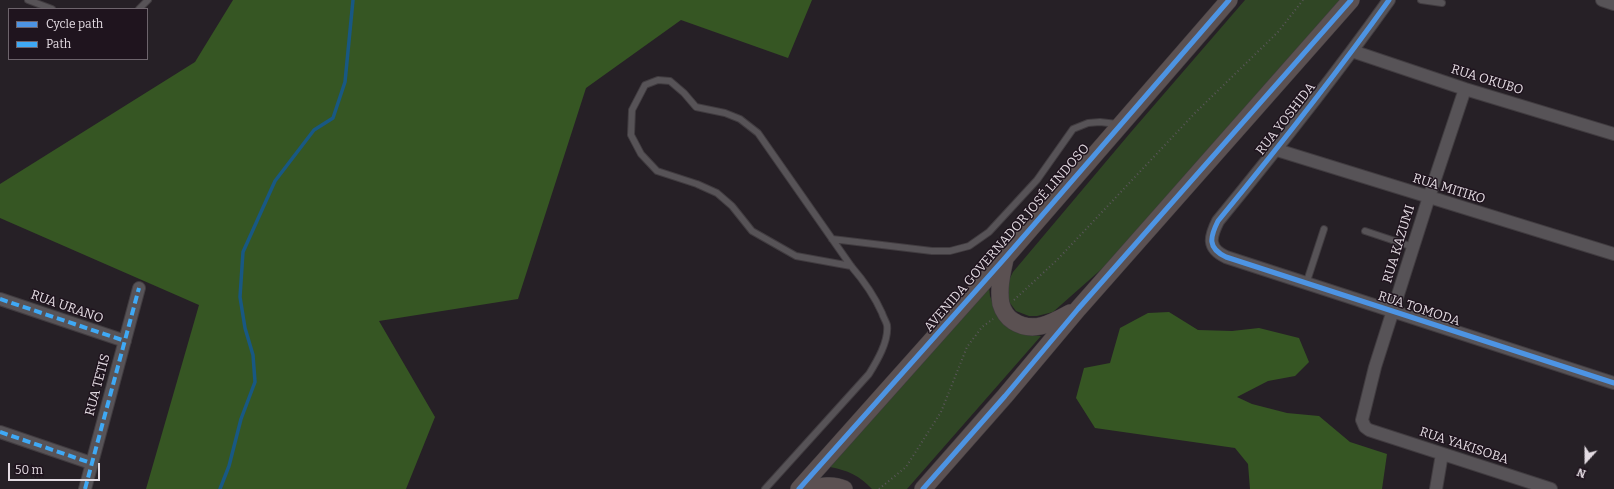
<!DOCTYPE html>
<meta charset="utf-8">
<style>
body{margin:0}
#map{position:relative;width:1614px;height:489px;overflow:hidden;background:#262026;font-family:Bitter,serif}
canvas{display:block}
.legend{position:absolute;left:8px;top:8px;width:140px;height:52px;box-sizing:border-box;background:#1f141e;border:1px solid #6d646c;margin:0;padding:5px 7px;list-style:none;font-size:12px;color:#e3dbe2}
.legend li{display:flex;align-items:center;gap:8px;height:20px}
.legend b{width:20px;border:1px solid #6d646c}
.north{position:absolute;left:1566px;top:441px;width:40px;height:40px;-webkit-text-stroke:3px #1f141e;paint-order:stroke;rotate:201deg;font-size:11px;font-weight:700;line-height:16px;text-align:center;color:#e3dbe2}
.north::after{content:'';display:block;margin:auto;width:14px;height:18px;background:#e3dbe2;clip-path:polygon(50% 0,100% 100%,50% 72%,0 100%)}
.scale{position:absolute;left:8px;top:463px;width:92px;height:18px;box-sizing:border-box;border:2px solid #e3dbe2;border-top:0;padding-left:5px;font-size:12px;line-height:14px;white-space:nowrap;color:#e3dbe2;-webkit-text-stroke:3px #1f141e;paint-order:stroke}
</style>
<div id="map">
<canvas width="1614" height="489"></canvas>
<ul class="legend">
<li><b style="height:5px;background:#4d94e3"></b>Cycle path</li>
<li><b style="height:5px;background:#3fa9f5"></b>Path</li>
</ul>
<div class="north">N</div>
<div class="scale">50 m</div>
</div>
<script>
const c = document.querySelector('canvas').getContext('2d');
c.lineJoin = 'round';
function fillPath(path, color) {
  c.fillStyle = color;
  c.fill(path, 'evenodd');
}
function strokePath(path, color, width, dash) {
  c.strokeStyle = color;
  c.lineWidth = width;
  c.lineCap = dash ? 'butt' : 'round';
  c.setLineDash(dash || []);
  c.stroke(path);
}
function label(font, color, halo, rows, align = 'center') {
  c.font = font + ' Bitter,serif';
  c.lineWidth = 3;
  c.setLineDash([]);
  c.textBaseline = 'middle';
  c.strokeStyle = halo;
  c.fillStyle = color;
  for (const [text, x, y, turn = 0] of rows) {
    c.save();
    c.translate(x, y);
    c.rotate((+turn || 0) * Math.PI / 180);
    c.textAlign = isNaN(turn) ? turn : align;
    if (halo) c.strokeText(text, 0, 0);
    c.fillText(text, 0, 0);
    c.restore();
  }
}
fillPath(new Path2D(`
 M1245 0H1340L1114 258 1053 312 1037 316H1029L1016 311 1010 303 1007 291 1010 278 1013 272 1131 132Z
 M989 287 990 296 996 312 1023 334 1041 336 907 489H872C860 476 847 470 830 467Z`), '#304625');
fillPath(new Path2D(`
 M233 0H812L788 58 681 20 586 88 518 299 379 321 435 417 406 489H146L199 305 0 218V184L195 62Z
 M1169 312 1198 330 1232 331 1259 328 1299 338 1309 362 1295 376 1268 381 1237 397 1252 404 1287 413 1319 416 1350 442 1387 454 1382 489H1250L1248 464 1235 448 1095 428 1076 398 1084 368 1110 363 1120 328 1148 313Z`), '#365623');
strokePath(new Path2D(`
 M220 489 229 466 241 419 255 382 253 355 245 328 240 297 243 252 275 181 314 130 333 118 345 82 353 0`), '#185883', 3.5);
const service = new Path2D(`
 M28 0 52 9
 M1421 0 1442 3
 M139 9 148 0
 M1365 231 1413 247
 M832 239 932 251H950L969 246 989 232 1037 180 1073 129 1088 123 1100 122 1117 124
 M1306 284 1324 229
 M765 489 869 374C877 361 889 341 887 325 886 321 883 317 882 313 874 295 864 281 851 266L758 133 740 119 725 113 696 107 684 93 670 81 658 80 645 85 632 110 631 135 641 154 657 171 697 184 717 193 732 206 752 231 796 256 851 266`);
const minor = new Path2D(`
 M1389 0C1335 76 1277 149 1218 221 1210 237 1207 248 1226 257L1614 383
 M1602 0 1614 4
 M1352 51 1465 89 1614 134
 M1465 89 1429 197 1375 367 1362 420 1365 427 1369 430 1551 489
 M1277 150 1614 254
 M0 299 125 341
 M0 432 91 463
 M85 489 139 288
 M1436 489 1442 454`);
const secondary = new Path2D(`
 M1005 259C1002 273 998 289 1001 304 1003 311 1008 318 1013 321 1033 334 1052 323 1070 313
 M799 489 1005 258 1229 0
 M810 489C822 486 833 484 844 489
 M923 489 1005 396 1078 309 1351 0`);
strokePath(service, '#413c40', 8);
strokePath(minor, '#413c40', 14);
strokePath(secondary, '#413c40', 18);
strokePath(new Path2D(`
 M1014 300 1057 260 1195 113 1278 32 1303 0
 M879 489 906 467 941 412 967 347 982 327 993 319`), '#5a565a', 2, [1, 3]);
strokePath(service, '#575357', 6);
strokePath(minor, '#575357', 12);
strokePath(secondary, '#5b5152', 17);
strokePath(new Path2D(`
 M0 299 125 341
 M0 432 91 463
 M85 489 139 288`), '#3fa9f5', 4, [8, 4]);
strokePath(new Path2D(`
 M1389 0C1335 76 1277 149 1218 221 1210 237 1207 248 1226 257L1614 383
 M799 489 1005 258 1229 0
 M923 489 1005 396 1078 309 1351 0`), '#4d94e3', 5);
label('13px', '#e3dbe2', '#1f141e', [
 ["RUA OKUBO",1487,80,17],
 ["RUA YOSHIDA",1286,119,-52],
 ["RUA MITIKO",1449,189,17],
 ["AVENIDA GOVERNADOR JOSÉ LINDOSO",1007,238,-49],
 ["RUA KAZUMI",1399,244,-73],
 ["RUA URANO",67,307,19],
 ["RUA TOMODA",1419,309,18],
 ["RUA TETIS",98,385,-75],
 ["RUA YAKISOBA",1464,446,18]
]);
</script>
